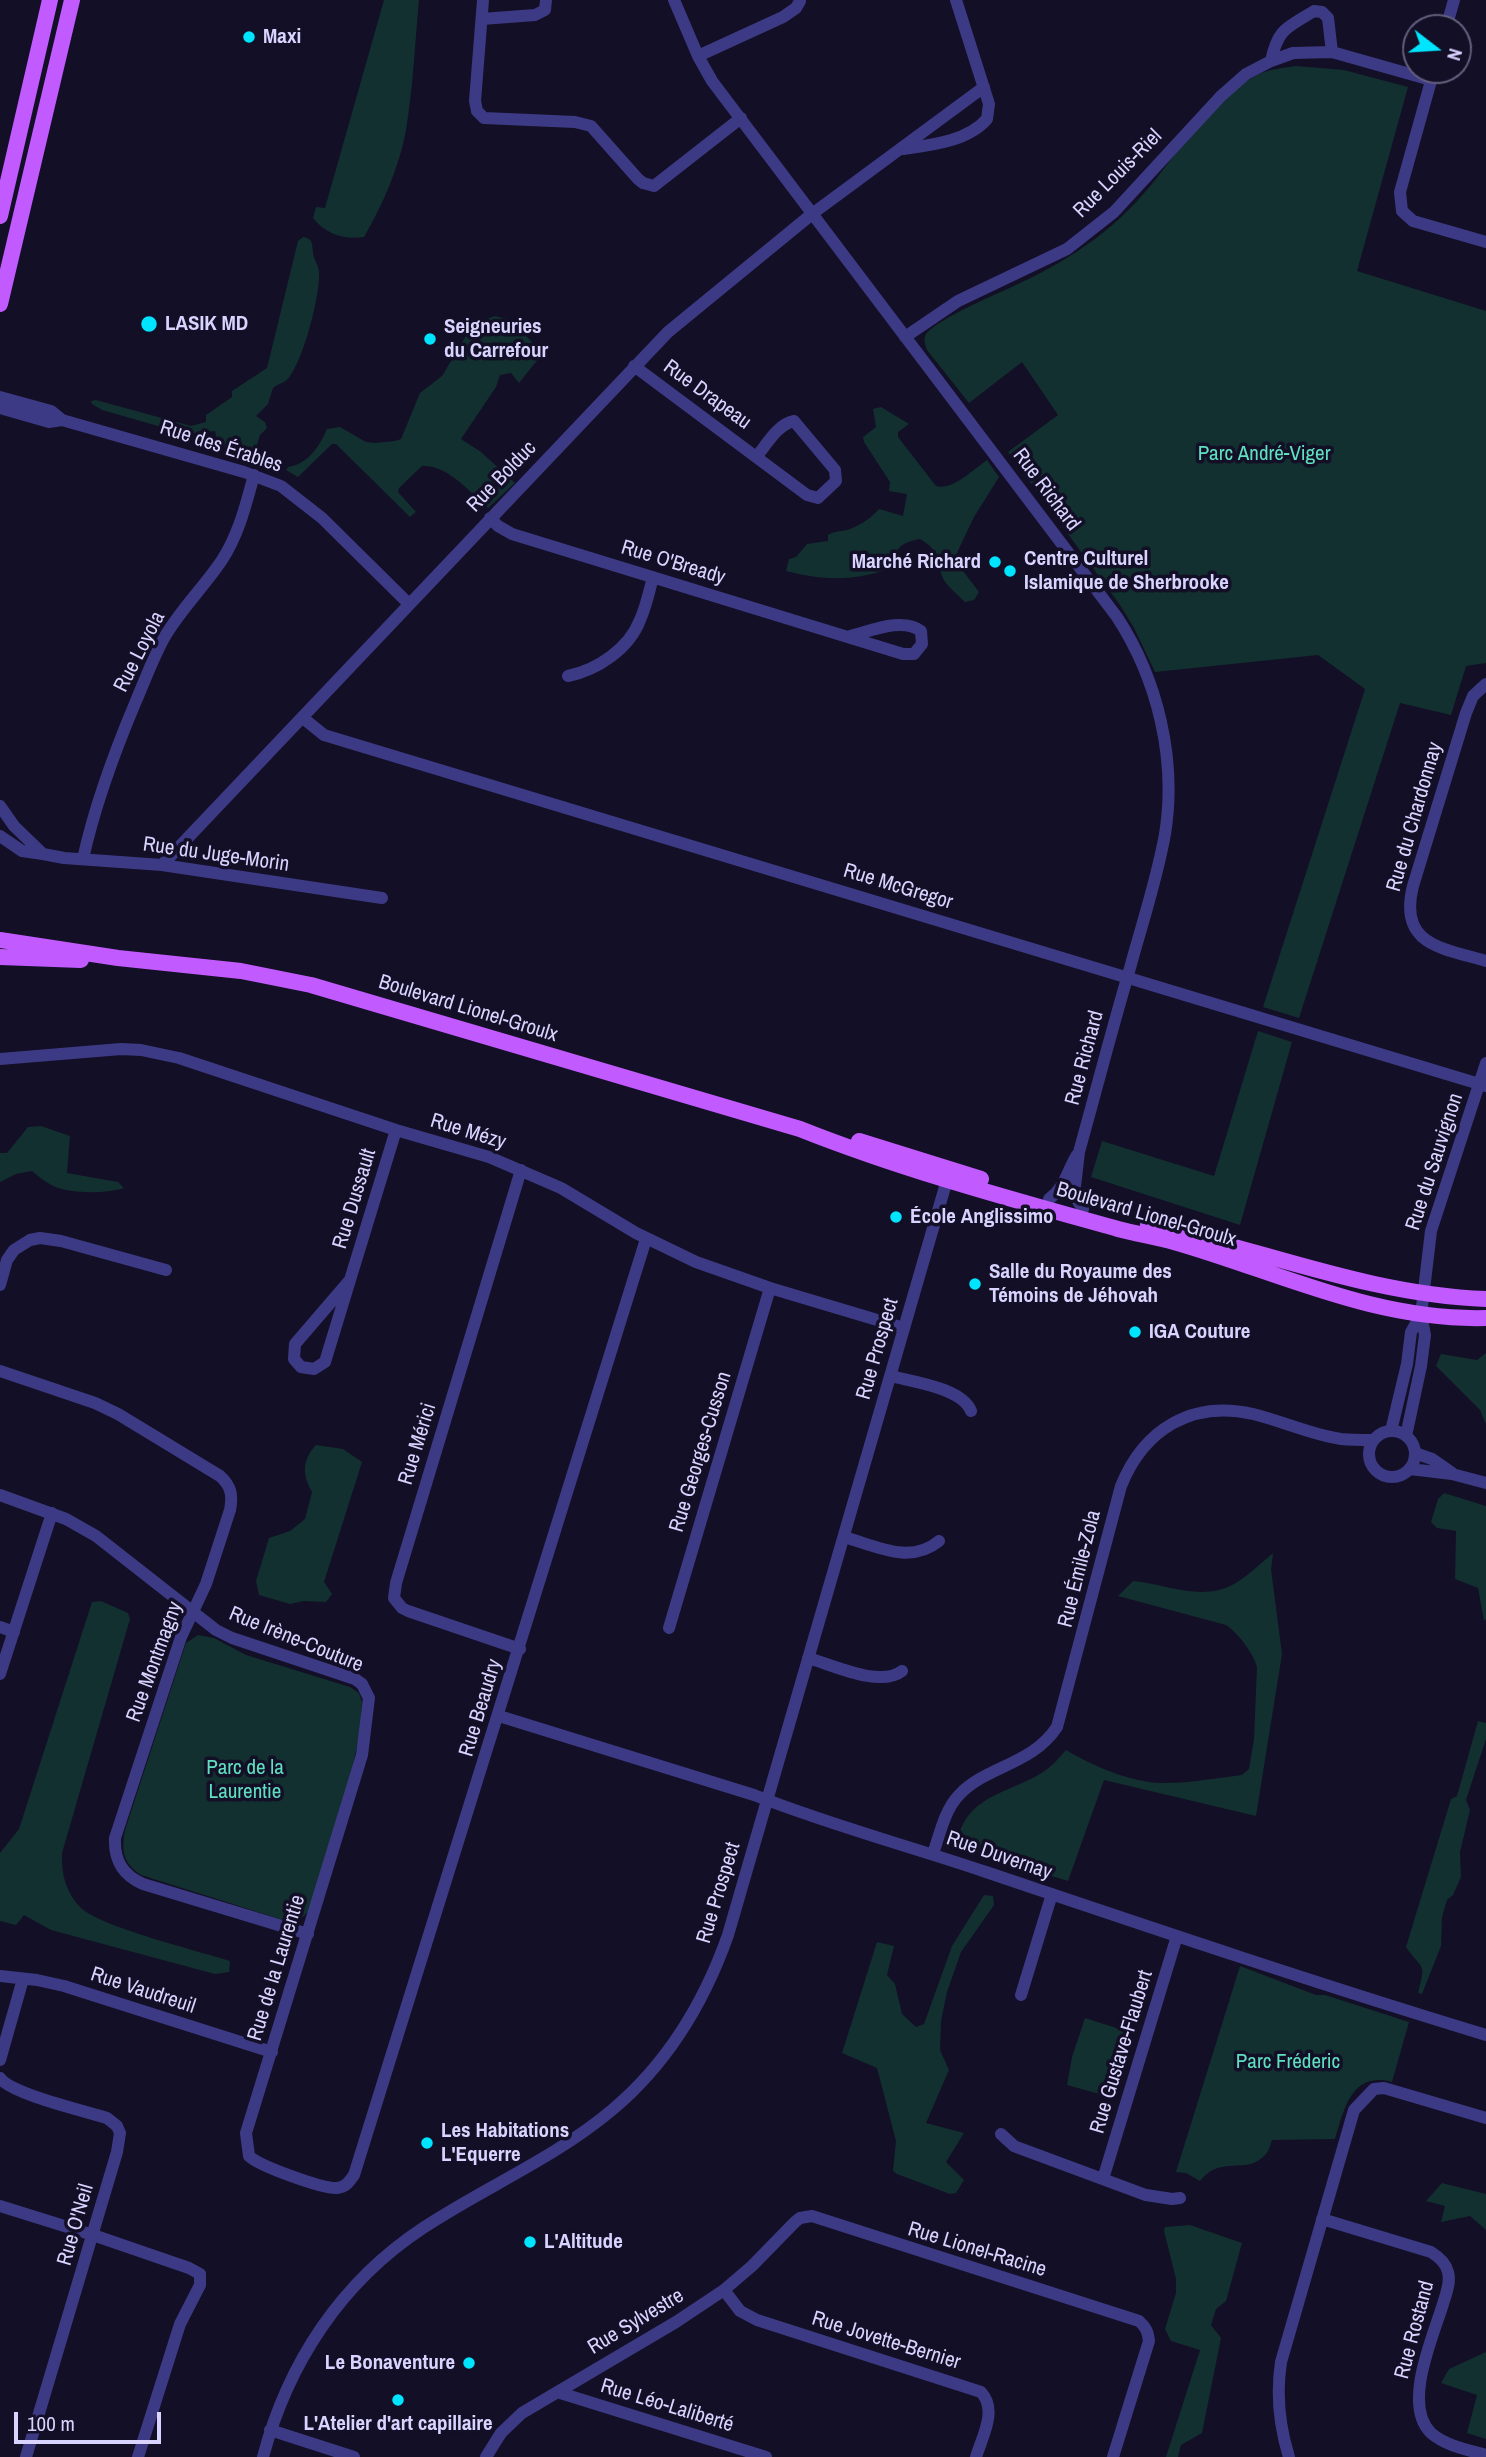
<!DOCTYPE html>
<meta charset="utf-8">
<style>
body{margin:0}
#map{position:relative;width:1486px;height:2457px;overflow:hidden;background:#130f26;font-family:"Archivo Narrow",sans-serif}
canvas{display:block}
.north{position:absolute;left:1402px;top:14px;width:70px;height:70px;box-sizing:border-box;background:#130f26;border:2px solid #625e7d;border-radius:50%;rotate:107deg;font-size:19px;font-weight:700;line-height:28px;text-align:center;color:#d9d4ff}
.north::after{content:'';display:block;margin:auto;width:24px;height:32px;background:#00e5ff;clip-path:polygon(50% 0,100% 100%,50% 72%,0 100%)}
.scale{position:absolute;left:14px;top:2412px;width:147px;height:32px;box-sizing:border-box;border:4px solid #d9d4ff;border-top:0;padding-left:9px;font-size:21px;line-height:24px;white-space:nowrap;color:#d9d4ff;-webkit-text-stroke:5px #130f26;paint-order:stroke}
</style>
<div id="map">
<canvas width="1486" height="2457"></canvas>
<div class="north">N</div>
<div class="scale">100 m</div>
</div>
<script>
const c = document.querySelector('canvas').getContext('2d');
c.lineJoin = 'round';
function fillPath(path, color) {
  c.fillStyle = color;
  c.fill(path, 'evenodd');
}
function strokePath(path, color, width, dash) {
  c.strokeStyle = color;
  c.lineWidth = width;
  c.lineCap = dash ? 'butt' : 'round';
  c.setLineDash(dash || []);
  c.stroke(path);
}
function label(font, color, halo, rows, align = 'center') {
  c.font = font + ' "Archivo Narrow",sans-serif';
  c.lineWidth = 7;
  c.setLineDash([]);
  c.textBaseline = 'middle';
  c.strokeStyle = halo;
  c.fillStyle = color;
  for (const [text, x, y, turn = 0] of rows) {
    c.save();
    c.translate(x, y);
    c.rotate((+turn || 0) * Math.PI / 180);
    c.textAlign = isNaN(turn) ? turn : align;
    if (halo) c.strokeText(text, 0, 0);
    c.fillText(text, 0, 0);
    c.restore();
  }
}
fillPath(new Path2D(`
 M384 0H419C415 43 413 88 406 130 399 168 383 204 364 237 343 240 326 234 313 218L316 207 325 208Z
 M1296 66 1344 70 1408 87 1357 271 1486 311V663L1466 666 1451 715 1400 703 1299 1018 1263 1007 1365 689 1318 655 1155 672 1134 628 1120 605 1008 452 1058 415 1022 362 969 403 927 350C925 344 923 340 926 334 938 318 1000 293 1020 283 1042 273 1065 260 1085 246 1109 230 1133 207 1152 184 1180 149 1217 94 1259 74 1270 69 1283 68 1296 66Z
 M303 237C313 239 312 243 313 252 313 259 319 265 319 273 320 296 304 357 290 376 286 383 279 383 273 388L268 404 256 416 265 422 267 428 260 435 256 448 251 452 237 451 218 445 215 431 186 434 102 410 92 404 91 401 96 400 191 426 206 422V415L232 397V391L267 368 298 241Z
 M495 316 507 319 517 335 524 334 543 353 519 383 511 373 500 375 496 387 461 439 481 452 515 483 488 508C471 493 447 464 422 466L399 488 398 492 416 512 410 517 336 444H332L298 477 286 470 288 467C308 464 319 447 327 429L340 427 366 442 375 443 395 441 401 439 420 393 442 376 473 324Z
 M881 407 909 424 898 432V437L936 486C952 491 974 469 987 460L999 477 974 517 954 559 979 592 974 600 965 602C958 595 945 585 942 576 936 558 940 551 920 539 897 543 897 550 888 569 852 582 821 580 786 571L789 559 796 557 807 544 828 541V535C836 530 842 532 850 529 861 525 872 517 879 509L903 516 907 494 889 491 890 482 864 442 863 437 876 427 873 409Z
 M1258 1031 1292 1042 1240 1225 1091 1177 1102 1141 1214 1176Z
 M41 1126 70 1136 67 1173 118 1182 124 1188C106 1194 68 1194 51 1185 44 1181 38 1176 32 1171L16 1174 0 1182V1153H7L28 1127Z
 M1486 1353V1424L1480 1410 1436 1366 1441 1354 1477 1360Z
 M316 1445 343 1449 362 1462 324 1582 332 1594 326 1602 304 1601 290 1604 259 1595 256 1581 269 1538 290 1531 305 1519 312 1492C302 1474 302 1460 316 1445Z
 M1444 1493 1486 1506V1619L1484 1621 1478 1588 1455 1579 1456 1531 1437 1528 1431 1522 1438 1499Z
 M1273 1553 1271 1569 1282 1654 1256 1816 1104 1780 1068 1881 957 1847C962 1791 1018 1794 1051 1766 1057 1761 1061 1755 1066 1750 1093 1766 1128 1781 1159 1783 1186 1784 1216 1778 1242 1775L1249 1769 1254 1739 1257 1667C1253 1653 1239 1634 1226 1625L1118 1596 1133 1581C1166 1584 1202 1602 1234 1584 1248 1576 1261 1563 1273 1553Z
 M101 1601 128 1613 130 1619 62 1853C61 1874 66 1893 81 1908 101 1927 199 1951 230 1961L229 1972 215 1974 51 1930 24 1915 16 1925 0 1921V1853L19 1829 92 1602Z
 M198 1635 214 1638 246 1655 350 1687 359 1693 362 1702 360 1733 353 1764 309 1911C300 1920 296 1923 283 1920L141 1875C123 1863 121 1851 125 1830L186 1643Z
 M1478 1721 1486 1723V1739L1466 1800 1470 1810 1460 1852 1461 1877 1453 1895 1447 1900 1442 1917 1441 1946 1422 1994 1418 1993C1427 1960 1422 1971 1406 1947L1451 1799 1457 1796Z
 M984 1895 993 1896 994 1905 961 1952 947 1992 941 2021 940 2050 949 2070 926 2123 964 2133 946 2162 964 2180 956 2193 950 2194 897 2174 893 2171 896 2141 877 2068 842 2053 877 1942 894 1946 887 1975 895 1984 902 2014 916 2027 924 2024 952 1946Z
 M1240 1966 1316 1995H1325L1409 2022 1392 2082C1351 2071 1344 2110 1335 2139L1272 2140C1270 2145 1269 2152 1265 2155 1246 2176 1221 2154 1200 2181L1186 2173 1176 2172Z
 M1085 2018 1129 2032C1125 2056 1111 2072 1103 2095L1067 2085 1072 2057Z
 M1442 2183 1486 2194V2230L1470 2216 1441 2222 1445 2206 1426 2201Z
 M1190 2225 1242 2243 1226 2301 1216 2309 1211 2325 1221 2338 1202 2433 1181 2445 1178 2457H1166L1200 2350 1171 2341 1165 2329 1176 2293V2279L1164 2231 1165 2227Z
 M1486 2352V2439L1467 2433 1477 2395 1441 2383 1449 2369Z`), '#12302f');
strokePath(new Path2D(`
 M483 0 475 101 477 111 484 118 575 122 591 126 638 179 643 183 654 186 741 118
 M674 0 698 56 712 81 1117 617C1158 680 1177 760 1165 834 1157 879 1142 924 1130 968 1112 1029 1096 1091 1079 1152L1074 1195 1083 1209
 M482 19 535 15 545 10 546 0
 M1446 28 1454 0
 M698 56 783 17 796 8 800 1
 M1271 61C1278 28 1287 28 1314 11L1322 12 1328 18 1332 52
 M1434 70 1400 192 1402 211 1413 221 1486 242
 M904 149C932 145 968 141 987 119L989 104 956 0
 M905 337 958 301 1067 249 1114 212 1221 96 1246 74 1271 61 1293 53 1332 52 1431 80
 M634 366 807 495 818 498 836 481 835 470 794 421C778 424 767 444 757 456
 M0 397 51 411 62 420 244 472 281 486 322 518 409 604
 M0 408 49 422 62 420
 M490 518 498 526 512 534 903 654H914L922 644 921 631C902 617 871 631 850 636
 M568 676C597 670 629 649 640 620 646 607 649 592 653 577
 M1486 684 1473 696 1466 713 1413 886C1398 945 1442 948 1486 961
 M303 718 324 735 1486 1086
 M0 806 14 826 43 854 22 851 0 836
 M43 854 64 858 162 865 382 898
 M83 859C95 804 114 753 136 701 145 680 153 658 164 638 180 610 204 587 222 560 239 534 246 504 254 475
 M162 865 668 332 812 214 984 87
 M0 1059 121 1049 141 1050 179 1058 396 1130 489 1157 561 1188 636 1233 696 1262 770 1288 904 1328
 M1049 1199C1065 1188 1067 1171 1077 1155
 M350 1280 325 1362 314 1369 301 1367 294 1359 295 1344Z
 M350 1280 396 1130
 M0 1285 7 1260 14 1250 30 1240 40 1238 61 1241 166 1270
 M0 1371 95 1403 118 1414 220 1476C231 1486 233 1495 230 1510L206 1584 181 1637 115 1838C114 1860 122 1875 143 1884L308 1934
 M891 1376C914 1382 962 1388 971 1411
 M1369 1454a23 23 0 1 1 46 0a23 23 0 1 1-46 0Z
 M1391 1431 1407 1364 1411 1332 1421 1315
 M1406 1436 1421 1366 1425 1335 1421 1315 1431 1231 1486 1063
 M1415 1453 1432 1459 1452 1473
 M1410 1469 1452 1474 1486 1483
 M0 1495 66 1519 96 1536 216 1630 232 1638 355 1679 362 1684 369 1698 362 1755 246 2133 249 2156C259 2166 323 2189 337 2188 346 2187 349 2182 354 2175L646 1239
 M844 1537C876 1546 910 1565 939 1541
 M0 1627 14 1632
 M669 1628 770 1288
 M520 1649 408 1611 402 1608 394 1598 396 1583 521 1170
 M808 1658C833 1665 880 1688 902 1671
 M0 1674 52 1513
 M499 1716 754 1795C830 1825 909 1846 986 1872 1152 1928 1318 1984 1486 2035
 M933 1854C940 1834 944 1811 959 1795 986 1766 1032 1765 1057 1727L1121 1486C1144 1429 1192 1400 1253 1414 1282 1421 1312 1435 1341 1439 1352 1440 1363 1440 1373 1440
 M0 1976 37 1980 64 1986 272 2052
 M1021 1995 1052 1894
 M0 2060 23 1979
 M0 2078C11 2094 85 2111 107 2118L117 2126 120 2133 117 2152 26 2457
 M1001 2134 1014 2146 1146 2195 1172 2199 1180 2198
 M1103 2179 1177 1936
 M0 2206 93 2235 189 2268 200 2274V2285L180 2324 138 2457
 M1322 2219 1431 2252C1439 2257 1446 2263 1448 2272 1451 2282 1446 2294 1443 2304 1433 2337 1402 2405 1431 2433 1446 2446 1468 2450 1486 2455
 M724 2290 740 2311 757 2320 981 2392C998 2410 982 2437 976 2457
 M557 2392 766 2457
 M270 2430 354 2457
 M263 2457C288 2363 341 2282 423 2228 485 2187 555 2158 612 2110 667 2064 704 2003 728 1935L949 1173
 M486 2457 501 2433 522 2413 676 2322 724 2290 752 2266 795 2222 800 2218 812 2216 1139 2321C1146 2327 1148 2332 1149 2341L1113 2457
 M1289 2457C1279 2425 1276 2395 1281 2362L1354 2110 1374 2089 1384 2088 1486 2118`), '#3d3a85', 12);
strokePath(new Path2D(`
 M0 216 50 0
 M0 304 72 0
 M0 940 118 958 241 971 311 985 800 1129C903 1170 1011 1199 1118 1229 1137 1234 1156 1237 1174 1242 1279 1272 1374 1321 1486 1318
 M0 957 81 960
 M859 1141 981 1179
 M1148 1225C1261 1249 1369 1295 1486 1299`), '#c25bff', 16);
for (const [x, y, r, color] of [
 [249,37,7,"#00e5ff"],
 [149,324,9,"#00e5ff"],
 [430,339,7,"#00e5ff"],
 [995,562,7,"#00e5ff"],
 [1010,571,7,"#00e5ff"],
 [896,1217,7,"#00e5ff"],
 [975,1284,7,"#00e5ff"],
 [1135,1332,7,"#00e5ff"],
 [427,2143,7,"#00e5ff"],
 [530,2242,7,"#00e5ff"],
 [469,2363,7,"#00e5ff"],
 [398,2400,7,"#00e5ff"]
]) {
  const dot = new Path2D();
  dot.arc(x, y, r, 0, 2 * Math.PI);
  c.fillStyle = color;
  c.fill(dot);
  strokePath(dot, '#130f26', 2.5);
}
label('bold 21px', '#d9d4ff', '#130f26', [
 ["Maxi",263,37],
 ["LASIK MD",165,324],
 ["Seigneuries",444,327],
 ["du Carrefour",444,351],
 ["Centre Culturel",1024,559],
 ["Islamique de Sherbrooke",1024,583],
 ["Marché Richard",981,562,"right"],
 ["École Anglissimo",910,1217],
 ["Salle du Royaume des",989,1272],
 ["Témoins de Jéhovah",989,1296],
 ["IGA Couture",1149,1332],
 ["Les Habitations",441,2131],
 ["L'Equerre",441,2155],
 ["L'Altitude",544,2242],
 ["Le Bonaventure",455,2363,"right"],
 ["L'Atelier d'art capillaire",398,2424,"center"]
], 'left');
label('21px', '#d9d4ff', '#130f26', [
 ["Rue Louis-Riel",1118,174,-45],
 ["Rue Drapeau",707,395,36],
 ["Rue des Érables",221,447,18],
 ["Rue Bolduc",502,477,-46],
 ["Rue Richard",1046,490,53],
 ["Rue O'Bready",673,563,17],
 ["Rue Loyola",140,652,-63],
 ["Rue du Chardonnay",1415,817,-74],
 ["Rue du Juge-Morin",216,855,8],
 ["Rue McGregor",898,887,17],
 ["Boulevard Lionel-Groulx",468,1009,17],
 ["Rue Richard",1085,1058,-75],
 ["Rue Mézy",468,1132,17],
 ["Rue du Sauvignon",1435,1162,-72],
 ["Rue Dussault",355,1199,-73],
 ["Boulevard Lionel-Groulx",1146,1215,16],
 ["Rue Prospect",878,1349,-74],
 ["Rue Mérici",418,1444,-73],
 ["Rue Georges-Cusson",701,1452,-73],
 ["Rue Émile-Zola",1080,1569,-76],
 ["Rue Irène-Couture",296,1640,22],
 ["Rue Montmagny",155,1662,-70],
 ["Rue Beaudry",481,1708,-73],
 ["Rue Duvernay",999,1856,19],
 ["Rue Prospect",719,1893,-73],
 ["Rue de la Laurentie",277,1968,-73],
 ["Rue Vaudreuil",143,1991,18],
 ["Rue Gustave-Flaubert",1122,2052,-73],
 ["Rue O'Neil",76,2225,-74],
 ["Rue Lionel-Racine",977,2250,17],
 ["Rue Sylvestre",636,2322,-31],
 ["Rue Rostand",1415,2330,-75],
 ["Rue Jovette-Bernier",886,2341,17],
 ["Rue Léo-Laliberté",667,2406,17]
]);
label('21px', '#5fe0c0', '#130f26', [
 ["Parc André-Viger",1264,454],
 ["Parc de la",245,1768],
 ["Laurentie",245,1792],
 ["Parc Fréderic",1288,2062]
]);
</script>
